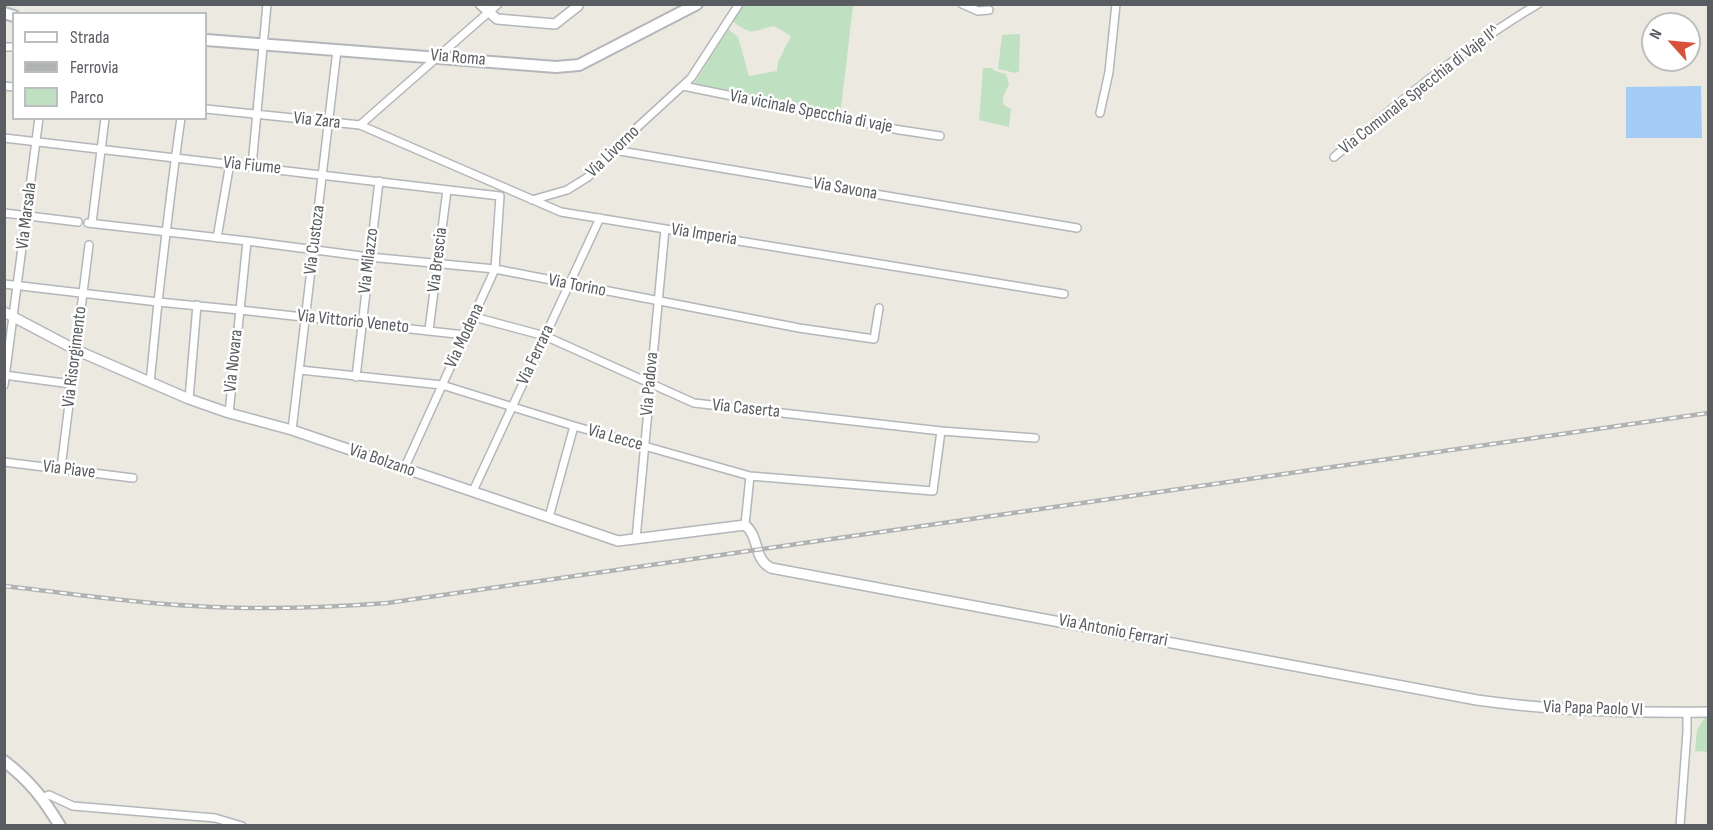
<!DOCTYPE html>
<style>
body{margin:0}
#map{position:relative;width:1713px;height:830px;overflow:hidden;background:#ebe9e0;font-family:"Sofia Sans Condensed",sans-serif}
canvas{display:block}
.frame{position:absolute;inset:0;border:6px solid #595c60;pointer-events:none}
.legend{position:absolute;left:12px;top:12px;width:195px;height:108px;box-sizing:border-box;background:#fff;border:2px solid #bdbebf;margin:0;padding:8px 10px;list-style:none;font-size:18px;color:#595c60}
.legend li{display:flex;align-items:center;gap:12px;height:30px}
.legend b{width:30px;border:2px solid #bdbebf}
.north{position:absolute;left:1641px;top:12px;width:60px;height:60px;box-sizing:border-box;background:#fff;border:2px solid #bdbebf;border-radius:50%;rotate:297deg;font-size:16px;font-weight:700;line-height:24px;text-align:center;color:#595c60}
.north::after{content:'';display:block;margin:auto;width:21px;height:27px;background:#d85239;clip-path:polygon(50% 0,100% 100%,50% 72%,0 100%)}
</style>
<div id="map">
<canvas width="1713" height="830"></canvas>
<div class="frame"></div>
<ul class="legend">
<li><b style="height:8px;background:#fff"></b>Strada</li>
<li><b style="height:8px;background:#b1b2b2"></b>Ferrovia</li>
<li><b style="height:16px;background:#bfe1c1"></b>Parco</li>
</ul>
<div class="north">N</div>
</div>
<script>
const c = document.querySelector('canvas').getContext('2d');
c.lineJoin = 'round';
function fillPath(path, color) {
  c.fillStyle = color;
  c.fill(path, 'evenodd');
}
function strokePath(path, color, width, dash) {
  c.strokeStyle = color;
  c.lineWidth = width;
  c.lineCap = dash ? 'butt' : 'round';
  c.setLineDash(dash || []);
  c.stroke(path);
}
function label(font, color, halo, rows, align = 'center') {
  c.font = font + ' "Sofia Sans Condensed",sans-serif';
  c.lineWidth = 5;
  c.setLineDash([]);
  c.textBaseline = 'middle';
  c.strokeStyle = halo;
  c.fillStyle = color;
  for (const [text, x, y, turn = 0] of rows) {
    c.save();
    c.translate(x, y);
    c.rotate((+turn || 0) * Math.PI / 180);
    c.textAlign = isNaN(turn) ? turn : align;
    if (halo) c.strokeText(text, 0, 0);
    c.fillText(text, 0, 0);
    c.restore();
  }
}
fillPath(new Path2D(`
 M820 4 853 6 840 116 695 87 694 84 728 29 738 37 749 76 777 71 778 62 791 36 774 26C749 31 755 37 732 21L743 5Z
 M1020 34 1019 71 1016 73 998 69 1002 35Z
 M983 68H992L995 71 1006 74 1009 84C1006 92 1001 97 1004 105L1011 109 1009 127 979 120Z
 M1705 717H1708V752L1695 751 1697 730Z`), '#bfe1c1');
fillPath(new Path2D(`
 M1701 86 1702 138H1626V87Z`), '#a4ccf7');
const minor = new Path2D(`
 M962 4 978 11 989 10
 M4 47H14
 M4 86 14 87
 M683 86 900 130 940 136
 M206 109 360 125 498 4
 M1100 113 1109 72 1116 4
 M360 125 561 212 1064 294
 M4 138 500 196 495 269 404 469
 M614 150 1077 228
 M1334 157C1399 102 1464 48 1538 4
 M252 166 267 4
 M532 200 567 190 588 177 630 134 691 78 739 4
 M4 213 78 222
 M88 223 247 241 240 310 158 302C165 241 172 179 181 118
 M92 223 105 118
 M217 238 230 163
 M247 241 369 257 495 269 799 328 874 339 879 308
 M4 284 158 302 150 383
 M474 317 545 336 694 403 941 431 1035 438
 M429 330 447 190
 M300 370 442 385 574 426 750 476 933 491 941 431
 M4 375 71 384
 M356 377 379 181
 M4 385 39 118
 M189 399 197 305
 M229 413 240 310 465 335
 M292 430 337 50
 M4 462 133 478
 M61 468 89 245
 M473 491 600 218
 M549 517 574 426
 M745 525 750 476
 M636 539 665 229
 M43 797 49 795 73 806 215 818 242 826
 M1680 826 1687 732V712`);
const tertiary = new Path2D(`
 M480 4 497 19 555 24 578 6
 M4 312 76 350 189 399 229 413 292 430 618 541 745 525C760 537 753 559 771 568L1477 700C1553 711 1632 713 1708 712`);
const secondary = new Path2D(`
 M4 13 14 16
 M206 40 556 67 579 65 697 4
 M4 761C30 781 43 798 60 826`);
strokePath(minor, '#b3b6ba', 10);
strokePath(tertiary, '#b3b6ba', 12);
strokePath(secondary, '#b4b6bc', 14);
strokePath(minor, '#fff', 7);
strokePath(tertiary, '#fff', 9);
strokePath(secondary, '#fff', 10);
const rail = new Path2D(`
 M4 586C68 593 131 603 195 606 259 610 323 608 387 603L1708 413`);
strokePath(rail, '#b1b2b2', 4.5);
strokePath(rail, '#fff', 2, [7]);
label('18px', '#595c60', '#fff', [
 ["Via Roma",458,58,5],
 ["Via Comunale Specchia di Vaje II^",1420,90,-38],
 ["Via vicinale Specchia di vaje",811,112,11],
 ["Via Zara",317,121,6],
 ["Via Livorno",613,152,-44],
 ["Via Fiume",252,166,6],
 ["Via Savona",845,189,10],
 ["Via Marsala",27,216,-83],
 ["Via Imperia",704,235,9],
 ["Via Custoza",315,240,-83],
 ["Via Brescia",438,260,-83],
 ["Via Milazzo",369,261,-83],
 ["Via Torino",577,286,11],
 ["Via Vittorio Veneto",353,322,6],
 ["Via Modena",465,336,-65],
 ["Via Ferrara",536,355,-65],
 ["Via Risorgimento",75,357,-83],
 ["Via Novara",234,361,-84],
 ["Via Padova",650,384,-85],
 ["Via Caserta",746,409,6],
 ["Via Lecce",615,438,16],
 ["Via Bolzano",382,461,19],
 ["Via Piave",69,470,7],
 ["Via Antonio Ferrari",1113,631,11],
 ["Via Papa Paolo VI",1593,709,2]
]);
</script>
